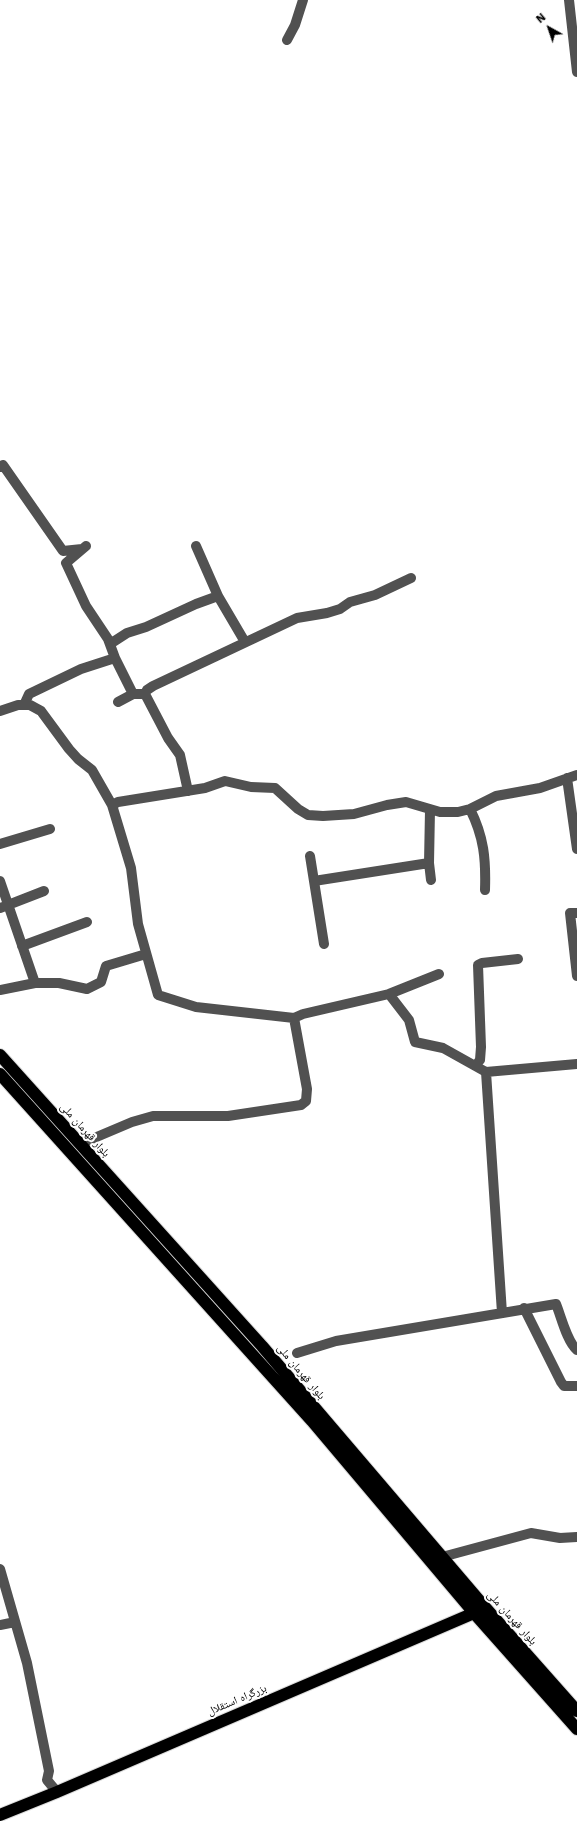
<!DOCTYPE html>
<meta charset="utf-8">
<style>
body{margin:0}
#map{position:relative;width:577px;height:1821px;overflow:hidden;background:#fff;font-family:"Work Sans",sans-serif}
canvas{display:block}
.north{position:absolute;left:529px;top:8px;width:40px;height:40px;-webkit-text-stroke:3px #fff;paint-order:stroke;rotate:320deg;font-size:11px;font-weight:700;line-height:16px;text-align:center;color:#000}
.north::after{content:'';display:block;margin:auto;width:14px;height:18px;background:#000;clip-path:polygon(50% 0,100% 100%,50% 72%,0 100%)}
</style>
<div id="map">
<canvas width="577" height="1821"></canvas>
<div class="north">N</div>
</div>
<script>
const c = document.querySelector('canvas').getContext('2d');
c.lineJoin = 'round';
function strokePath(path, color, width, dash) {
  c.strokeStyle = color;
  c.lineWidth = width;
  c.lineCap = dash ? 'butt' : 'round';
  c.setLineDash(dash || []);
  c.stroke(path);
}
function label(font, color, halo, rows, align = 'center') {
  c.font = font + ' "Work Sans","Noto Naskh Arabic",sans-serif';
  c.lineWidth = 4;
  c.setLineDash([]);
  c.textBaseline = 'middle';
  c.strokeStyle = halo;
  c.fillStyle = color;
  for (const [text, x, y, turn = 0] of rows) {
    c.save();
    c.translate(x, y);
    c.rotate((+turn || 0) * Math.PI / 180);
    c.textAlign = isNaN(turn) ? turn : align;
    if (halo) c.strokeText(text, 0, 0);
    c.fillText(text, 0, 0);
    c.restore();
  }
}
const highway = new Path2D(`
 M0 1055 262 1346 483 1605 577 1711
 M0 1074 312 1421 474 1613 577 1729
 M0 1815 57 1792 474 1613 480 1608`);
strokePath(highway, '#dbdbdb', 14);
strokePath(new Path2D(`
 M569 0 577 72
 M287 40 295 25 303 0
 M0 467 3 465 63 551 82 549
 M196 546 218 596 245 642
 M110 644 127 633 146 627 196 604 218 596
 M115 658 133 694H145L168 738 180 755 188 791
 M145 694 147 690 153 686 297 618 327 613 340 609 350 602 375 595 411 578
 M118 702 133 694
 M24 705 29 694 81 669 115 658 108 639 86 606 66 563 86 546
 M0 711 18 705H30L41 711 69 749 78 759 92 770 112 805 118 802 205 788 225 781 251 787 275 788 298 809 308 815 323 816 354 814 387 805 406 802 440 812H458L470 809 496 796 540 788 577 775
 M567 778 577 849
 M112 805 131 868 138 924 158 995 196 1007 294 1018 303 1014 389 994 439 974
 M470 809C484 837 486 859 485 890
 M430 810 429 863 431 880
 M0 844 50 829
 M310 856 324 944
 M0 881 35 983
 M314 881 429 863
 M0 908 44 891
 M577 913H570L577 976
 M22 946 87 922
 M0 990 35 983H59L87 989 101 982 106 966 146 954
 M389 994 409 1020 415 1042 443 1048 486 1072 577 1064
 M476 1065 480 1060 481 1047 478 965 482 963 518 959
 M486 1072 502 1313
 M80 1144 132 1122 153 1116H228L301 1105 306 1101 307 1089 294 1018
 M524 1308 561 1382 564 1386H577
 M297 1353 336 1341 556 1304C561 1316 567 1342 577 1350
 M442 1557 531 1533 560 1538 577 1537
 M0 1569 27 1663 49 1771 47 1780 57 1792
 M0 1625 15 1622`), '#515151', 10);
strokePath(highway, '#000', 12);
label('11px', '#000', '#fff', [
 ["بلوار قهرمان ملی",85,1130,48],
 ["بلوار قهرمان ملی",301,1372,50],
 ["بلوار قهرمان ملی",512,1618,48],
 ["بزرگراه استقلال",237,1700,-23]
]);
</script>
